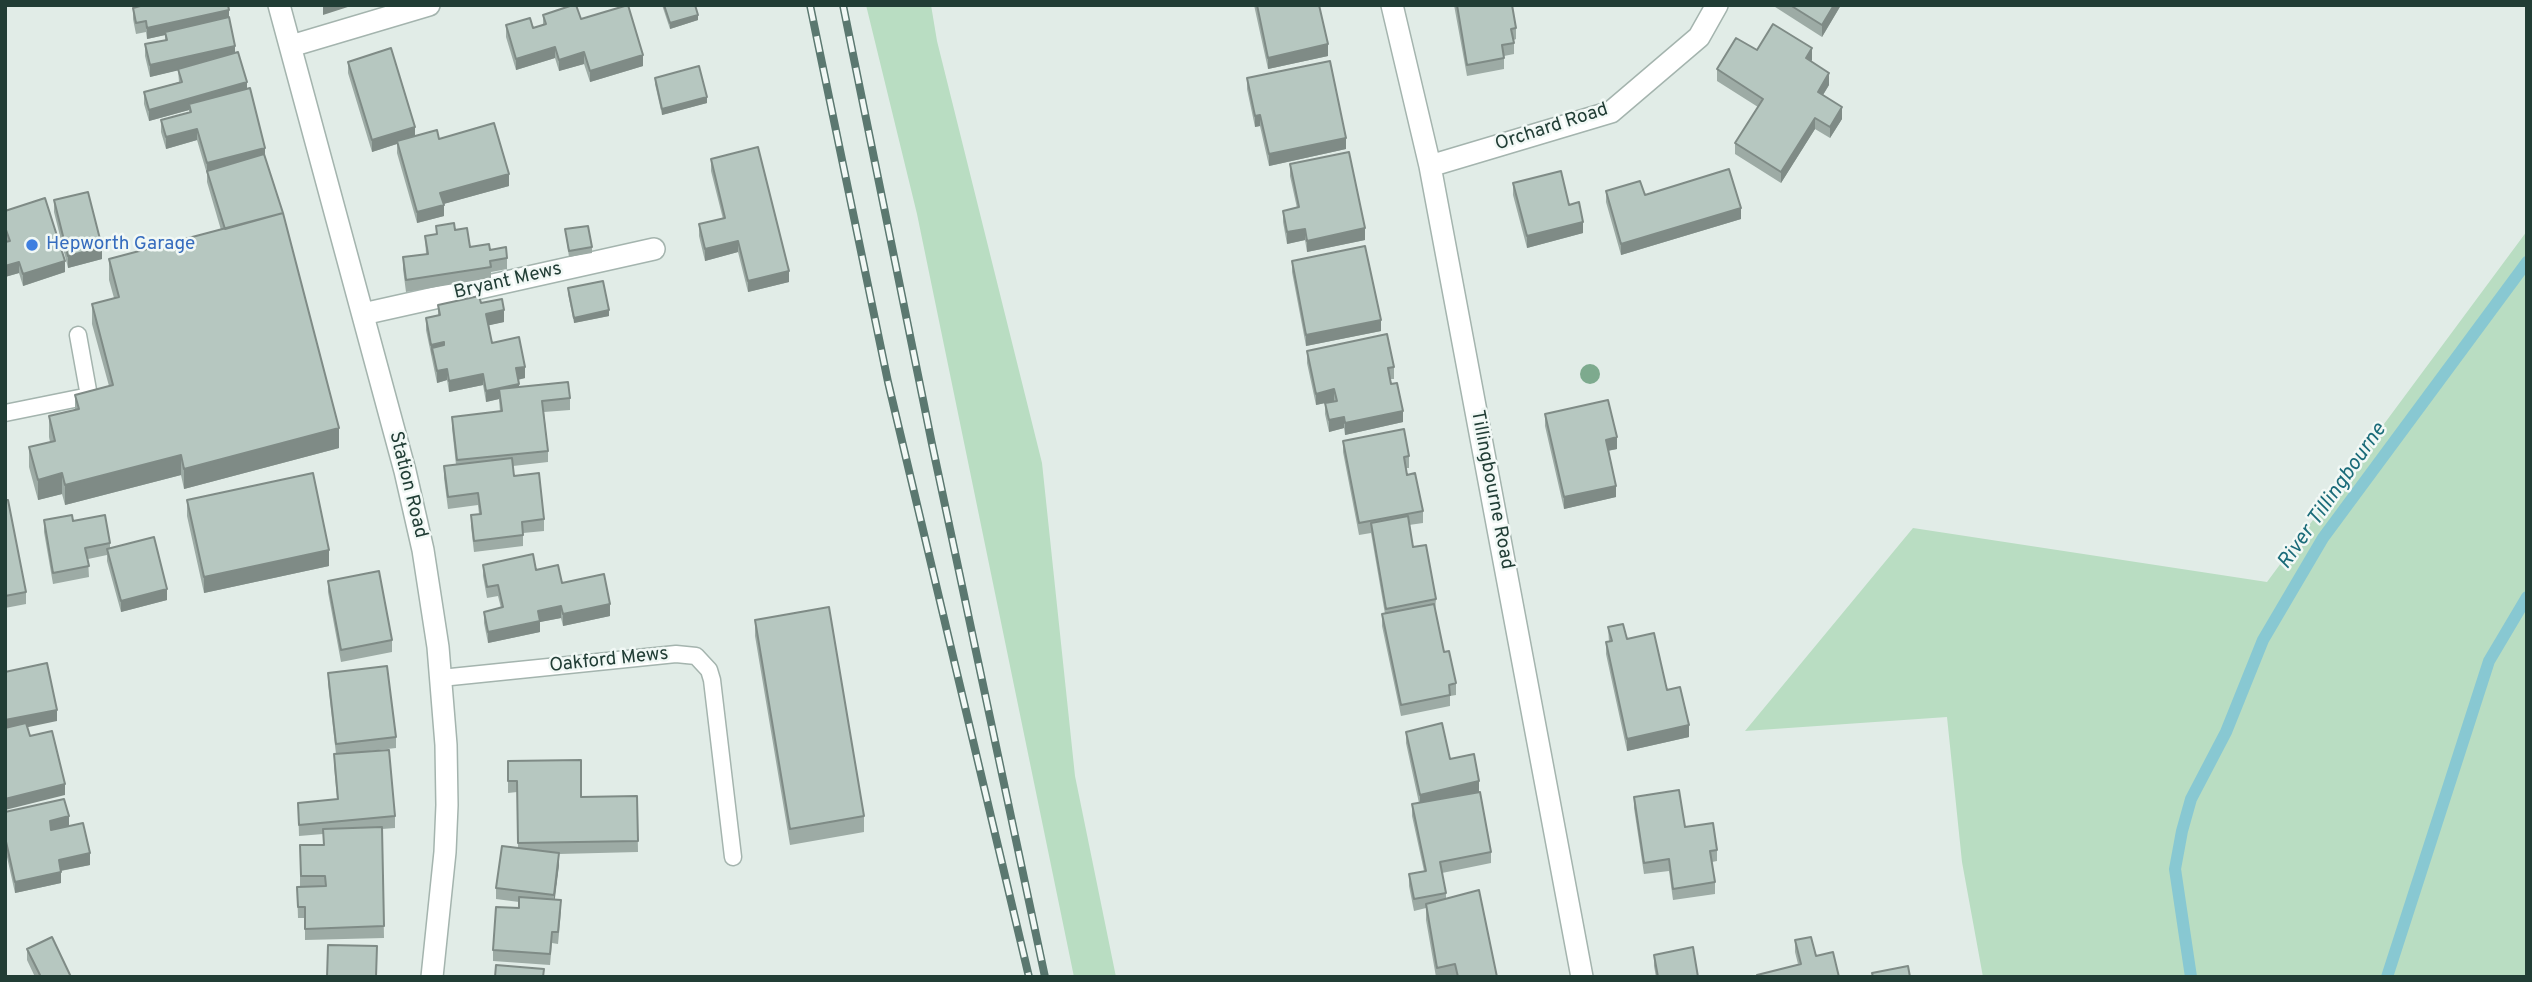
<!DOCTYPE html>
<style>
body{margin:0}
#map{position:relative;width:2532px;height:982px;overflow:hidden;background:#e1ece7;font-family:Overpass,sans-serif}
canvas{display:block}
.frame{position:absolute;inset:0;border:7px solid #213d35;pointer-events:none}
</style>
<div id="map">
<canvas width="2532" height="982"></canvas>
<div class="frame"></div>
</div>
<script>
const c = document.querySelector('canvas').getContext('2d');
c.lineJoin = 'round';
function fillPath(path, color) {
  c.fillStyle = color;
  c.fill(path, 'evenodd');
}
function strokePath(path, color, width, dash) {
  c.strokeStyle = color;
  c.lineWidth = width;
  c.lineCap = dash ? 'butt' : 'round';
  c.setLineDash(dash || []);
  c.stroke(path);
}
function label(font, color, halo, rows, align = 'center') {
  c.font = font + ' Overpass,sans-serif';
  c.lineWidth = 5;
  c.setLineDash([]);
  c.textBaseline = 'middle';
  c.strokeStyle = halo;
  c.fillStyle = color;
  for (const [text, x, y, turn = 0] of rows) {
    c.save();
    c.translate(x, y);
    c.rotate((+turn || 0) * Math.PI / 180);
    c.textAlign = isNaN(turn) ? turn : align;
    if (halo) c.strokeText(text, 0, 0);
    c.fillText(text, 0, 0);
    c.restore();
  }
}
fillPath(new Path2D(`
 M866 5H931L937 41 1042 463 1075 776 1116 977H1074L917 214Z
 M2527 231V977H1983L1962 862 1947 717 1745 731 1913 528 2267 582Z`), '#b9ddc2');
strokePath(new Path2D(`
 M2191 977 2175 869 2182 831 2191 799 2226 732 2263 640 2323 538 2527 262
 M2387 977 2489 661 2527 597`), '#88c8d2', 12);
const service = new Path2D(`
 M5 413 89 396 78 335
 M441 678 676 654 696 656 709 670 712 680 733 857`);
const minor = new Path2D(`
 M279 5 405 471 423 550 438 647 446 745 447 805 445 852 432 977
 M1392 5 1430 166 1582 977
 M291 46 429 5
 M1430 166 1611 112 1699 37 1717 5
 M363 314 654 249`);
strokePath(service, '#a4b4ae', 19);
strokePath(minor, '#a4b4ae', 24);
strokePath(service, '#fff', 16);
strokePath(minor, '#fff', 21);
const rail = new Path2D(`
 M810 5 888 382 1029 977
 M843 5 932 444 1045 977`);
strokePath(rail, '#5b7870', 8);
strokePath(rail, '#f1f8f5', 5, [16]);
c.fillStyle = '#7daa8e';
for (const [x, y] of [
 [1590,374]
]) {
  c.beginPath();
  c.arc(x, y, 10, 0, 2 * Math.PI);
  c.fill();
}
fillPath(new Path2D(`
 M662 5H695L698 20 670 29Z
 M1254 5H1319L1328 56 1268 69Z
 M1454 5H1512L1516 28V39L1514 40V54L1504 56V69L1467 76Z
 M1772 5H1841L1822 37Z
 M133 8 229 18 235 53 247 89 265 157 339 448 184 489 181 475 65 505 62 494 38 500 29 467V447L50 442 49 437V416L75 410V395L109 386 92 324V304L114 298 109 280V259L221 230 207 182V174L197 140 166 149 161 132V120L189 113V110L149 121 144 104V92L179 82 178 70 150 77 145 56V44L165 40V35L147 39 146 32 136 34 133 19Z
 M543 15 581 19 643 66 590 82 584 64 559 71 555 58 516 70 506 37V25L533 28 543 25Z
 M1757 50 1812 60 1811 61 1829 85 1823 95 1842 119 1830 138 1815 129 1781 183 1735 154V143L1758 107 1717 81V69Z
 M348 62 415 136 439 139 509 186 443 204 444 216 417 223 397 153V144L372 152 348 73Z
 M655 78 707 103 662 115 655 84Z
 M1247 78 1346 149 1269 166 1260 126 1255 127 1247 89Z
 M711 159 789 282 748 292 738 252 705 261 699 236V224L723 219 711 171Z
 M1290 164 1365 240 1307 252 1305 240 1287 244 1283 222V211L1297 208 1290 176Z
 M1513 183 1569 205 1583 233 1527 248 1513 195Z
 M1606 191 1645 195 1741 219 1621 255 1606 202Z
 M54 200 102 259 68 268 54 212Z
 M5 211 65 272 23 286 19 273 5 277V242H6L5 238Z
 M436 226 455 230 470 247 490 250 507 258V269L491 272V278L406 292 403 269V257L426 254 425 236 436 234Z
 M565 229 592 247V253L569 257Z
 M1292 261 1381 331 1306 346 1292 272Z
 M568 288 609 316 574 323 568 294Z
 M481 303 504 322 489 325 492 343 525 378 518 380 519 387 570 398V410L544 412 548 451V462L513 466 514 476 544 519V531L523 533V546L474 552 471 526V515L479 514 478 505 448 509 444 478V466L456 465 452 428V417L500 412 499 399 486 402 483 385 449 392 447 380 437 383 426 330V318L438 316V305Z
 M1307 351 1394 367V379H1390L1403 422 1345 435 1344 428 1329 432 1325 414V403L1334 401 1316 405 1307 363Z
 M1545 414 1617 449 1608 451 1616 497 1564 509 1545 426Z
 M1343 441 1409 456V468H1406L1407 475 1423 511V523L1409 525 1413 547 1436 599 1435 611 1444 652 1456 683V695L1450 696V706L1401 716 1382 626V614H1385L1371 533 1359 535 1343 452Z
 M5 500 26 592V604L5 608Z
 M187 500 329 566 204 593 187 516Z
 M44 520 73 521 110 543V548L167 600 121 612 107 561V555L88 559 89 577 53 584 44 532Z
 M483 565 536 570 562 583 610 616 563 626 561 618 540 622V632L488 643 484 623V612L501 608 498 596 487 598 483 576Z
 M328 581 392 640V652L341 662 328 592Z
 M755 620 864 816V832L790 845 755 636Z
 M1608 627 1627 639 1689 737 1627 751 1606 654V642H1609Z
 M328 673 396 737V748L370 751 395 816V828L382 829 384 938 305 940V918H298L297 887H300V845H324L323 834 299 836 298 803 337 799 334 766V754H336L328 684Z
 M1406 732 1450 759 1479 792 1491 852V863L1442 873 1446 893V899L1497 977H1436L1426 920V908L1414 911 1409 886V874L1424 871 1412 816V804L1419 803 1406 743Z
 M508 761 581 797 637 796 638 852 559 854V865L554 900 561 912 558 944 552 943 550 965 493 961V950L519 908V902L496 899V888L518 848 517 792 508 793Z
 M1634 797 1685 827 1717 850V861L1712 862 1715 882V894L1673 900 1669 871 1644 874 1634 808Z
 M5 812 69 826 90 865 61 871V883L15 893 5 848Z
 M1795 940 1816 956 1798 964 1795 952Z
 M27 949 71 977H35L27 960Z
 M1654 955 1698 977H1656L1654 966Z`), '#9daba5');
fillPath(new Path2D(`
 M323 5H354L323 15Z
 M1834 5H1841L1822 37V25Z
 M229 10V21L147 39V28Z
 M698 15V20L670 29V23Z
 M1328 44V56L1268 69V58Z
 M235 46V57L150 77V65Z
 M555 47V58L516 70V59Z
 M1812 48V60L1806 70V58Z
 M584 52V64L559 71V60Z
 M643 55V66L590 82V71Z
 M1829 73V85L1818 103V92Z
 M247 82V94L189 104V110L149 121V110Z
 M707 97V103L662 115V109Z
 M1842 107V119L1830 138V127Z
 M1260 115V126L1255 127V116Z
 M1815 118V129L1781 183V172Z
 M415 127V138L372 152V140Z
 M197 129V140L166 149V137Z
 M1346 138V149L1269 166V154Z
 M265 148V159L207 171V163Z
 M509 174V186L440 205V193Z
 M444 205V216L417 223V212Z
 M1741 208V219L1621 255V244Z
 M1583 222V233L1527 248V236Z
 M1365 228V240L1307 252V241Z
 M1305 229V240L1287 244V232Z
 M738 241V252L705 261V249Z
 M102 247V259L68 268V256Z
 M65 261V272L23 286V274Z
 M19 262V273L5 277V266Z
 M789 271V282L748 292V281Z
 M504 310V322L486 326V314Z
 M609 310V316L574 323V318Z
 M1381 320V331L1306 346V335Z
 M444 342V353L432 348 431 356V345Z
 M525 367V378L516 380V368Z
 M447 369V380L437 383V371Z
 M483 374V385L449 392V381Z
 M519 384V395L499 389V399L486 402V391Z
 M1334 389V401L1316 405V394Z
 M1403 411V422L1345 435V423Z
 M1344 417V428L1329 432V420Z
 M339 428V448L184 489V469Z
 M1617 437V449L1606 451V440Z
 M181 455V475L65 505V485Z
 M62 473V494L38 500V480Z
 M1616 486V497L1564 509V497Z
 M329 550V566L204 593V577Z
 M167 589V600L121 612V601Z
 M610 604V616L563 626V614Z
 M561 606V618L540 622V632L488 643V632L538 611Z
 M57 710V721L5 732V720Z
 M1689 725V737L1627 751V739Z
 M1479 781V793L1420 806V795Z
 M65 784V795L5 810V799Z
 M69 816V828L50 832V821Z
 M90 853V865L59 871V860Z
 M559 853V865L554 906V895Z
 M61 872V883L15 893V882Z`), '#7f8b86');
const building = new Path2D(`
 M144 5H228L229 10 147 28 146 21 136 23 133 8Z
 M573 5H576L581 19 628 5 643 55 590 71 584 52 559 60 555 47 516 59 506 25 530 18 533 28 546 24 543 15Z
 M664 5H695L698 15 670 23Z
 M1257 5H1319L1328 44 1268 58Z
 M1457 5H1512L1516 28 1511 29 1514 43 1502 45 1504 58 1467 65Z
 M1790 5H1834L1822 25Z
 M229 17 235 46 150 65 145 44 167 40 165 32Z
 M1773 24 1812 48 1806 58 1829 73 1818 92 1842 107 1830 127 1815 118 1781 172 1735 143 1763 99 1717 69 1736 38 1757 50Z
 M391 48 415 127 372 140 348 62Z
 M238 52 247 82 149 110 144 92 182 82 178 69Z
 M1330 61 1346 138 1269 154 1260 115 1255 116 1247 78Z
 M699 66 707 97 662 109 655 78Z
 M250 88 265 148 207 163 197 129 166 137 161 120 191 112 189 104Z
 M494 123 509 174 440 193 444 205 417 212 397 141 437 130 439 139Z
 M758 147 789 271 748 281 738 241 705 249 699 224 725 218 711 159Z
 M1349 152 1365 228 1307 241 1305 229 1287 232 1283 211 1299 207 1290 164Z
 M264 154 283 213 225 229 207 171Z
 M1729 169 1741 208 1621 244 1606 191 1640 181 1645 195Z
 M1561 171 1569 205 1579 202 1583 222 1527 236 1513 183Z
 M88 192 102 247 68 256 54 200Z
 M45 198 65 261 23 274 19 262 5 266V242L10 241 5 227V211Z
 M283 213 339 428 184 469 181 455 65 485 62 473 38 480 29 447 55 441 49 416 79 409 75 395 113 385 92 304 119 297 109 259Z
 M454 223 455 230 467 228 470 247 489 244 490 250 506 247 507 258 490 261 491 267 406 280 403 257 428 254 425 236 437 234 436 226Z
 M588 226 592 247 569 251 565 229Z
 M1365 246 1381 320 1306 335 1292 261Z
 M603 281 609 310 574 318 568 288Z
 M479 296 481 303 502 299 504 310 486 314 492 343 519 337 525 367 516 368 519 384 486 391 483 374 449 381 447 369 437 371 432 348 444 345V342L431 345 426 318 440 315 438 305Z
 M1387 334 1394 367 1388 368 1391 384 1397 383 1403 411 1345 423 1344 417 1329 420 1325 403 1337 401 1334 389 1316 394 1307 351Z
 M568 382 570 398 542 401 548 451 457 460 452 417 502 411 499 389Z
 M1608 400 1617 437 1606 440 1616 486 1564 497 1545 414Z
 M1404 429 1409 456 1404 457 1407 475 1415 473 1423 511 1359 523 1343 441Z
 M512 458 514 476 539 473 544 519 522 522 523 535 474 541 471 515 481 514 478 493 448 497 444 466Z
 M313 473 329 550 204 577 187 500Z
 M5 500H8L26 592 5 596Z
 M72 515 73 521 105 515 110 543 85 548 89 566 53 573 44 520Z
 M1408 516 1413 547 1426 545 1436 599 1386 609 1371 523Z
 M154 537 167 589 121 601 107 549Z
 M533 554 536 570 558 565 562 583 604 574 610 604 563 614 561 606 538 611 540 621 488 632 484 612 503 607 498 585 487 587 483 565Z
 M379 571 392 640 341 650 328 581Z
 M1434 604 1444 652 1449 651 1456 683 1449 685 1450 695 1401 705 1382 614Z
 M829 607 864 816 790 829 755 620Z
 M1623 624 1627 639 1654 633 1667 690 1680 687 1689 725 1627 739 1606 642 1612 641 1608 627Z
 M47 663 57 710 5 720V672Z
 M387 666 396 737 336 744 328 673Z
 M26 723 30 736 52 731 65 784 5 799V728Z
 M1442 723 1450 759 1474 754 1479 781 1420 795 1406 732Z
 M389 750 395 816 299 825 298 803 338 799 334 754Z
 M581 760V797L637 796 638 841 518 843 517 781H508V761Z
 M1679 790 1685 827 1713 823 1717 850 1710 851 1715 882 1673 889 1669 859 1644 863 1634 797Z
 M1480 792 1491 852 1440 862 1446 893 1414 899 1409 874 1426 871 1412 804Z
 M64 799 69 816 50 821 51 830 83 823 90 853 59 860 61 872 15 882 5 837V812Z
 M382 827 384 926 305 929V907H298L297 887 326 886 325 876H301L300 845H324L323 829Z
 M502 846 559 853 554 895 496 888Z
 M1479 890 1497 977H1458L1455 964 1437 968 1426 904Z
 M519 897 561 900 558 932H552L550 954 493 950 496 907 519 908Z
 M52 937 71 977H41L27 949Z
 M1811 937 1816 956 1833 952 1839 977H1757V975L1801 964 1795 940Z
 M328 945 377 946 376 977H327Z
 M1693 947 1698 977H1658L1654 955Z
 M496 965 544 969 543 977H495Z
 M1908 966 1910 977H1873L1872 973Z`);
fillPath(building, '#b6c7c0');
strokePath(building, '#7f8b86', 2);
for (const [x, y, r, color] of [
 [32,245,7,"#3f7fe0"]
]) {
  const dot = new Path2D();
  dot.arc(x, y, r, 0, 2 * Math.PI);
  c.fillStyle = color;
  c.fill(dot);
  strokePath(dot, '#f1f8f5', 2.5);
}
label('19px', '#213d35', '#f1f8f5', [
 ["Orchard Road",1552,128,-18],
 ["Bryant Mews",508,282,-13],
 ["Station Road",407,485,76],
 ["Tillingbourne Road",1491,490,79],
 ["Oakford Mews",609,661,-6]
]);
label('19px', '#366cbe', '#f1f8f5', [
 ["Hepworth Garage",46,245]
], 'left');
label('italic 21px', '#1a6b79', '#f1f8f5', [
 ["River Tillingbourne",2333,497,-55]
]);
</script>
